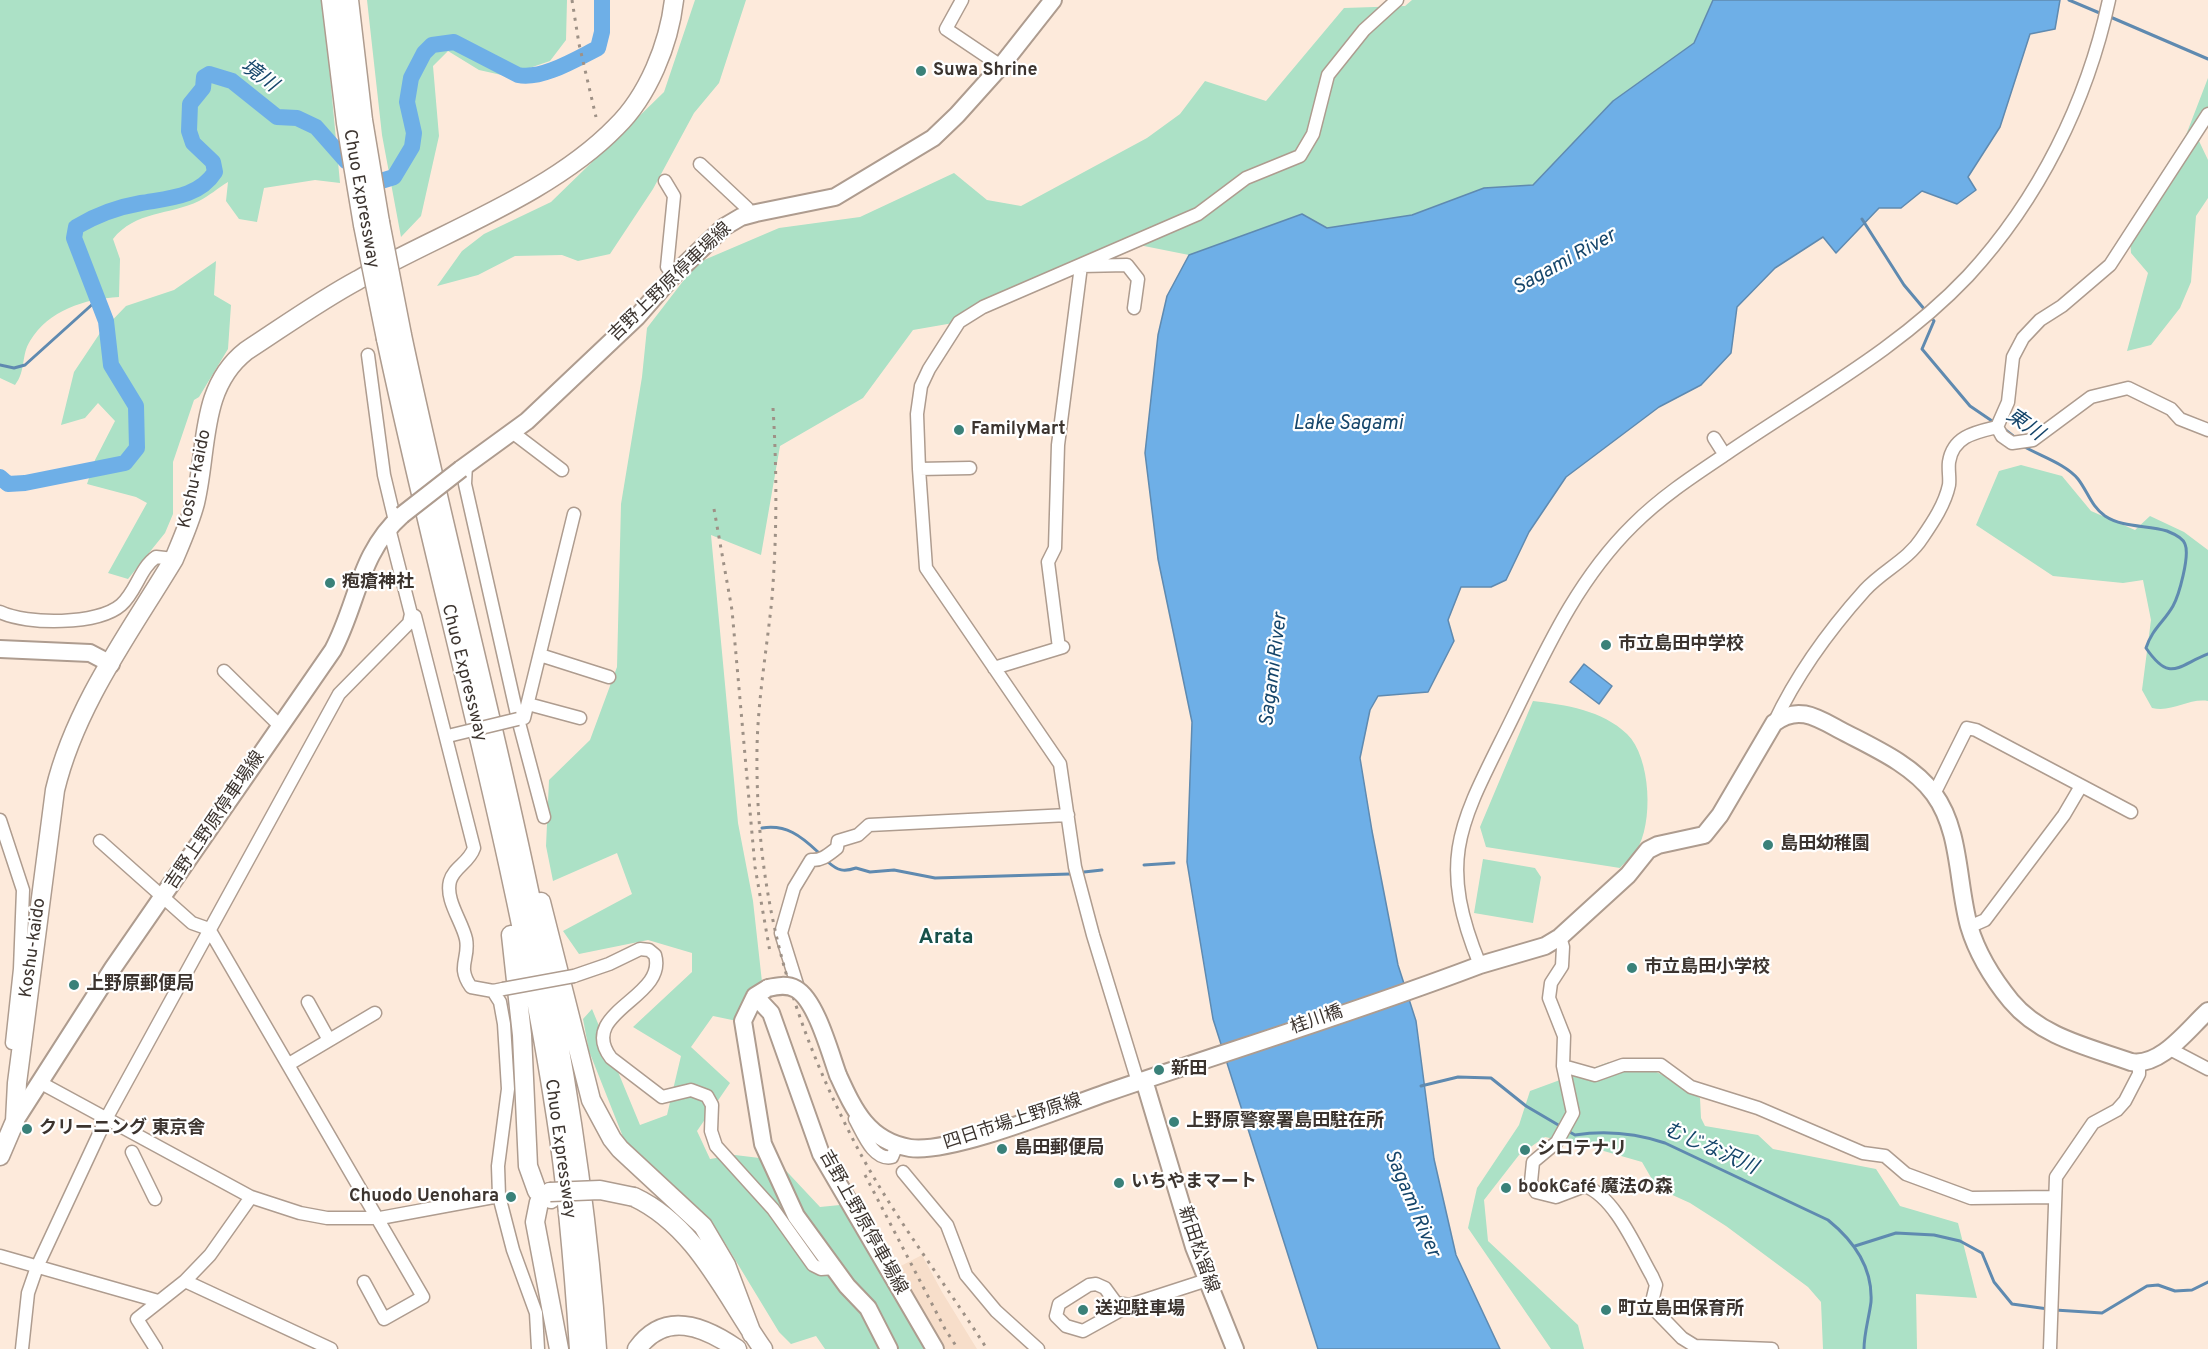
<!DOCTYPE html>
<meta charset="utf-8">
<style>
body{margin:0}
canvas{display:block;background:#fdeadb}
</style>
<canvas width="2208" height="1349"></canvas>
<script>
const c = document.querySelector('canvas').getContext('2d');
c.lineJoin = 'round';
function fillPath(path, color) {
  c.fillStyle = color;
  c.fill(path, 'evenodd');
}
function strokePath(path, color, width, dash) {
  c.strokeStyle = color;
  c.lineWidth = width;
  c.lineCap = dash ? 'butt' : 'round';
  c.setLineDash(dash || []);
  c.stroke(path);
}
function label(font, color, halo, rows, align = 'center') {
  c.font = font + ' Overpass,"Noto Sans JP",sans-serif';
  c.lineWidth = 4.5;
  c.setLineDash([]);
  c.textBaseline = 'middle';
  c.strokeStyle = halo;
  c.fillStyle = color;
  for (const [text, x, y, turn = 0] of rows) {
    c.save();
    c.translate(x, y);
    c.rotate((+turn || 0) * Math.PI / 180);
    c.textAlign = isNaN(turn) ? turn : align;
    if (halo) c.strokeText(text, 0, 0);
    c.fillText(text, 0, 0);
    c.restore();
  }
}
fillPath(new Path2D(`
 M922 1255 942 1292 977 1349H941L895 1269Z`), '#f7deca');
fillPath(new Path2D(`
 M0 0H323L340 183 315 180 264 188 257 222 239 219 226 201 228 182C218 188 209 196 199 201 170 215 135 211 113 239L120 259 119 297C84 299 49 310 30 341 21 355 26 371 15 385L0 378Z
 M367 0H567L566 40 550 61 506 76 479 70 448 51 433 66 439 136 421 216 401 237 382 135Z
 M695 0H746L719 83 694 113 653 189 610 254 578 261 562 255 515 256 478 275 437 286 462 251 484 234 551 202 664 92Z
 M1412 0H1713L1694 43 1613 101 1533 185 1484 188 1412 215 1327 228 1302 214 1189 255 1129 243 959 322 913 330 863 398 780 446 761 555 711 535 738 823 753 901 762 982 748 994 737 1021 713 1016 691 1047 730 1083 697 1131 710 1159 735 1155 776 1160 820 1207 850 1204 935 1349H825L816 1336 791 1344 779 1332 725 1243 625 1142 589 1051 583 1019 592 1009 640 1125 667 1115 681 1056 633 1027 692 972V953L648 940 579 954 563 931 632 894 617 853 553 881 546 846 549 780 590 740 617 667 621 504 642 377 647 328 697 263 779 228 860 217 954 173 987 200 1021 206 1147 138 1180 114 1205 81 1266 101 1344 8 1405 6Z
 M2208 78V119L2199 141 2208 160V198L2196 216 2191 282 2180 308 2151 345 2127 351 2148 273 2131 253 2129 223 2186 135Z
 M216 261 214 295 231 305 228 349 199 397 194 400 173 462V514L165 533 128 579 108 573 147 503 136 497 87 484 95 460 115 421 98 403 85 418 61 425 74 372 100 333 126 306 174 290Z
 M2021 465 2062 476 2091 511 2135 530 2150 516 2184 532 2208 550V701C2188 698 2172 713 2152 708L2142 690 2151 620 2143 580 2123 583 2053 576 1976 525 1999 471Z
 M1533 701C1566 705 1602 710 1627 734 1651 757 1654 824 1636 851 1632 857 1625 862 1620 868L1486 847 1480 827Z
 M1483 859 1535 868 1541 877 1533 923 1474 913Z
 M1609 1062C1645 1061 1670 1078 1700 1098L1701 1118 1705 1126 1758 1135 1773 1149 1876 1169 1900 1206 1958 1223 1977 1298 1916 1294 1917 1349H1823L1821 1302 1808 1287 1726 1226 1690 1203 1657 1188 1642 1162 1583 1145 1545 1137 1519 1155 1484 1200 1488 1241 1578 1325 1584 1349H1551L1468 1228 1477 1188 1519 1125 1530 1091Z`), '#ace1c6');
const water = new Path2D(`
 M1713 0H2060L2055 29 2030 34 2000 127 1968 177 1976 190 1957 204 1922 191 1901 208H1879L1836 253 1823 237 1775 268 1737 307 1731 353 1701 385 1659 407 1566 477 1529 532 1506 580 1491 587H1461L1448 620 1454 641 1428 692 1378 696 1370 710 1360 758 1372 831 1398 965 1416 1021 1434 1159 1456 1255 1500 1349H1318L1213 1019 1187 862 1192 722 1158 559 1145 453 1158 335 1167 296 1189 255 1302 214 1327 228 1412 215 1484 188 1533 185 1613 101 1694 43Z
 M1584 664 1612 686 1599 704 1570 682Z`);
fillPath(water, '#6eafe7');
strokePath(water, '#5f8ab0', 1.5);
strokePath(new Path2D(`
 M2069 0 2102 14
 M2108 16 2208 59
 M1862 219 1904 285 1925 310
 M1929 315 1934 321 1922 349 1970 406 1995 423
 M0 365 14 368 25 365 96 301
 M2003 428 2017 439
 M2023 446C2040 456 2066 464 2078 479 2088 492 2091 506 2105 516 2123 528 2147 525 2167 531 2172 533 2183 538 2185 544 2190 556 2179 595 2173 606 2164 622 2152 629 2146 648 2170 683 2177 666 2208 654
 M762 828C786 824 801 836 818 852
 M828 862C838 871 844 872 856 868L870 872 894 870 935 878 1070 874
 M1144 865 1174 863
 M1084 872 1102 870
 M1421 1086 1458 1077 1491 1078 1526 1106 1560 1126
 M1566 1130 1575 1135C1607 1130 1635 1133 1665 1143L1828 1220C1854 1241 1873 1267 1871 1302 1869 1318 1864 1333 1864 1349
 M1855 1246 1896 1233 1934 1235 1960 1241 1982 1253 1994 1282 2012 1304 2048 1309
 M2055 1310 2102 1313 2147 1286 2158 1285 2175 1291 2192 1290 2208 1282`), '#5f8ab0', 3);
strokePath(new Path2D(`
 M0 477 8 484 25 483 125 463 137 448 136 406 111 365 106 321 74 238 76 227C96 215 118 207 141 203 169 198 199 197 215 172L213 162 193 143 189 131 190 104 203 88 204 77 209 74 232 81 277 117 297 118 316 127 346 161 381 181 394 177 412 147 414 133 407 102 411 78 424 53 432 45 454 42 518 75C542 80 576 59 598 48L602 32V0`), '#6eafe7', 16);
const minor = new Path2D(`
 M962 0 946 29 1001 66
 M700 164 747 208 748 215
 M665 181 674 196 667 267 675 274
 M368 355 384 475 395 521
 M1997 427 2008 402 2013 357 2023 338 2040 320 2062 306 2110 265 2208 114
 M1997 427 2002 436 2012 443 2033 440 2091 397 2128 388 2171 409 2180 419 2208 430
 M512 432 562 470
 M1714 438 1721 449
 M466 464 465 484 518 719 544 817
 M919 469 970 468
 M389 528 411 614
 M0 612C27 625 98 625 121 605 136 592 140 568 156 557L174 559
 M1059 648 1048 562 1055 548 1058 445 1081 266 1127 265 1138 279 1134 308
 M540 655 609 677
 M994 668 1063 647
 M224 671 281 727
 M528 704 580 718
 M518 719 524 718 574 514
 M1774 723C1796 676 1830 629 1865 590 1882 571 1908 560 1922 538 1933 522 1945 504 1949 485 1950 478 1948 470 1949 462 1953 436 1976 432 1997 427
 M1934 794 1967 728 1976 730 2131 812
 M0 820 23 890 20 969 12 1043
 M100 841 192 923 209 929 423 1297 384 1319 364 1282
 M1969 927 1985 920 2064 815 2081 786
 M1560 937 1563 947 1562 966 1551 983 1549 998 1564 1036 1563 1066 1573 1113 1557 1142 1533 1162 1531 1182 1536 1192 1556 1197 1585 1186C1615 1197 1636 1248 1652 1276L1656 1285 1651 1306 1682 1338 1695 1346 1772 1349
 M1480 965C1438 862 1458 827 1505 733 1542 659 1573 584 1633 525 1661 497 1693 476 1726 454 1809 397 1898 350 1968 276 2039 199 2087 102 2109 0
 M574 976 609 964 640 949 649 950 655 955C668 998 576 1012 611 1058L662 1097 691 1090 707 1096 712 1105 711 1131 716 1146 773 1209 813 1265 821 1269 835 1268
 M493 991 500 1002 504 1024 508 1089 498 1166 499 1196 513 1250 536 1313 538 1349
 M800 994 781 933 794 888 811 860C822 861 829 854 837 848L838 841 858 835 869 825 1068 815
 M308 1002 329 1040
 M2168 1048 2208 1069
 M289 1064 375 1013
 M1563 1066 1595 1075 1623 1065H1661L1691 1087 1758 1108 1863 1153 1885 1156 1906 1174 1971 1198 2054 1197
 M1138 1082 1093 935 1075 867 1060 764 926 568 919 469 917 414 921 386 929 369 959 322 983 307 1198 214 1246 178 1300 156 1313 134 1328 75 1364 30 1397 0
 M41 1083 251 1197 300 1213 327 1218H380L499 1196
 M855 1119C863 1133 873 1161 892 1157L897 1145
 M132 1152 155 1199
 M903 1172 947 1225 966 1275 996 1311 1038 1349
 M0 1256 158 1301
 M185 1281 331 1349
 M1096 1284 1105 1288 1116 1303 1130 1305 1083 1331 1066 1326 1056 1316 1059 1304 1089 1285Z
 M1130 1305 1207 1280
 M22 1349 28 1293 37 1267 106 1119 339 694 409 623 411 614 415 616 474 848C469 863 454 867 450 881 445 900 462 921 466 939 470 959 456 966 471 987L493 991 503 989
 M156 1349 137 1319 185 1281 210 1255 251 1197
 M2050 1349 2056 1177 2093 1123 2117 1110 2125 1101 2139 1074V1063`);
const major = new Path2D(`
 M461 469 527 421 637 317 672 277 724 227 741 217 756 213 835 197 933 138 957 115 1001 66 1053 0
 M0 649 90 653 111 664
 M768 988 755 996 743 1021 763 1144 796 1216 847 1286 868 1308 889 1349
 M755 996 771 1013 821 1154 935 1349
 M838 1075C854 1110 868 1141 910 1148 951 1154 1063 1108 1106 1093 1231 1050 1357 1012 1480 965L1545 946 1560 937 1628 875 1648 850 1658 845 1704 835 1720 815 1774 723C1798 705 1816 717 1840 730 1872 747 1912 764 1934 794 1961 831 1957 883 1969 926 1977 953 1993 979 2011 1001 2041 1037 2089 1047 2131 1062 2161 1067 2188 1029 2208 1011
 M1144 1080 1194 1247 1235 1349
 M15 1121 113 968 333 650C358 603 359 553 402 515`);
const highway = new Path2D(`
 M331 0 346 123 363 225
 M349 0 363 120 380 222
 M402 335C473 671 575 1005 597 1349
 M386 339C441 598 516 854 556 1117 568 1194 574 1272 579 1349
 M541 902 591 1100 612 1139 620 1149 703 1226 726 1265 752 1334
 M511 935 522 1035 528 1166 537 1191 551 1199
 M0 1156 15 1121 17 1083 55 790C75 706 130 632 174 559 182 540 190 522 195 503 208 449 199 388 246 351 283 327 319 301 358 280 440 233 550 195 616 127 648 96 669 44 674 0
 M550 1192 539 1202 535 1222 559 1349
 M634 1197C696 1226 725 1295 763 1349
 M637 1349C665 1310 704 1326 737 1349`);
strokePath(minor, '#ae9c8f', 15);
strokePath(major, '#ae9c8f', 20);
strokePath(highway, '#ae9c8f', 21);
strokePath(minor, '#fff', 12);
strokePath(major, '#fff', 16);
strokePath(highway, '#fff', 18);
strokePath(new Path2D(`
 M572 0 579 44 596 117
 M773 408C777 472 777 534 772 598 767 648 758 698 757 748 755 897 790 1020 859 1151 896 1220 945 1283 987 1349
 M714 509 732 610 755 867 770 952
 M865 1175 945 1329 958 1349`), '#9e9186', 3, [3, 6]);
const minorBridge = new Path2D(`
 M452 735 518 719
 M503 989 574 976`);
const majorBridge = new Path2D(`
 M402 515 461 469
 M768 988C777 986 787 984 796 989 816 1000 830 1053 838 1075`);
const highwayBridge = new Path2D(`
 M380 222 402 335
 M363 225 386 339
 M550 1192 600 1190 634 1197`);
strokePath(minorBridge, '#ae9c8f', 15, []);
strokePath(majorBridge, '#ae9c8f', 20, []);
strokePath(highwayBridge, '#ae9c8f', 21, []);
strokePath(minorBridge, '#fff', 12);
strokePath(majorBridge, '#fff', 16);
strokePath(highwayBridge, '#fff', 18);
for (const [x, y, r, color] of [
 [921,71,6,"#3a8179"],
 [959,430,6,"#3a8179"],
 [330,583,6,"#3a8179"],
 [1606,645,6,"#3a8179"],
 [1768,845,6,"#3a8179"],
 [1632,968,6,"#3a8179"],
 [74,985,6,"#3a8179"],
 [1159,1070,6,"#3a8179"],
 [1174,1122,6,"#3a8179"],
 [27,1129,6,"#3a8179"],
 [1002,1149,6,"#3a8179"],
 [1525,1150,6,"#3a8179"],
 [1119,1183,6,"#3a8179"],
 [1506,1188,6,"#3a8179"],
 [511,1197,6,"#3a8179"],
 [1083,1310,6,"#3a8179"],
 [1606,1310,6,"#3a8179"]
]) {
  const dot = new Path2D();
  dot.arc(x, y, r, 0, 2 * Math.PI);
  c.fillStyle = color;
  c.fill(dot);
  strokePath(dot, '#fff', 2);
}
label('bold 18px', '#3c342f', '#fff', [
 ["Suwa Shrine",933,71],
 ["FamilyMart",971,430],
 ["疱瘡神社",342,583],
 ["市立島田中学校",1618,645],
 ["島田幼稚園",1780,845],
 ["市立島田小学校",1644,968],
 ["上野原郵便局",86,985],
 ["新田",1171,1070],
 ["上野原警察署島田駐在所",1186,1122],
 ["クリーニング 東京舎",39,1129],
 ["島田郵便局",1014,1149],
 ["シロテナリ",1537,1150],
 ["いちやまマート",1131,1183],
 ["bookCafé 魔法の森",1518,1188],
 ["Chuodo Uenohara",499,1197,"right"],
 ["送迎駐車場",1095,1310],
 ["町立島田保育所",1618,1310]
], 'left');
label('18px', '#3c342f', '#fff', [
 ["Chuo Expressway",360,199,80],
 ["吉野上野原停車場線",671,283,-44],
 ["Koshu-kaido",196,479,-78],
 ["Chuo Expressway",463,673,76],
 ["吉野上野原停車場線",216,821,-56],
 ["Koshu-kaido",34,948,-82],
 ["桂川橋",1317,1021,-19],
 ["四日市場上野原線",1013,1123,-18],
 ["Chuo Expressway",559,1149,82],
 ["吉野上野原停車場線",862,1223,61],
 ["新田松留線",1197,1250,71]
]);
label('italic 20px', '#16466b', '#fff', [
 ["境川",258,77,36],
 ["Sagami River",1565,263,-29],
 ["Lake Sagami",1348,425],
 ["東川",2024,426,35],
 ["Sagami River",1275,670,-83],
 ["むじな沢川",1710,1150,24],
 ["Sagami River",1411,1204,67]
]);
label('bold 21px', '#17514b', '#fff', [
 ["Arata",946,939]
]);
</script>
